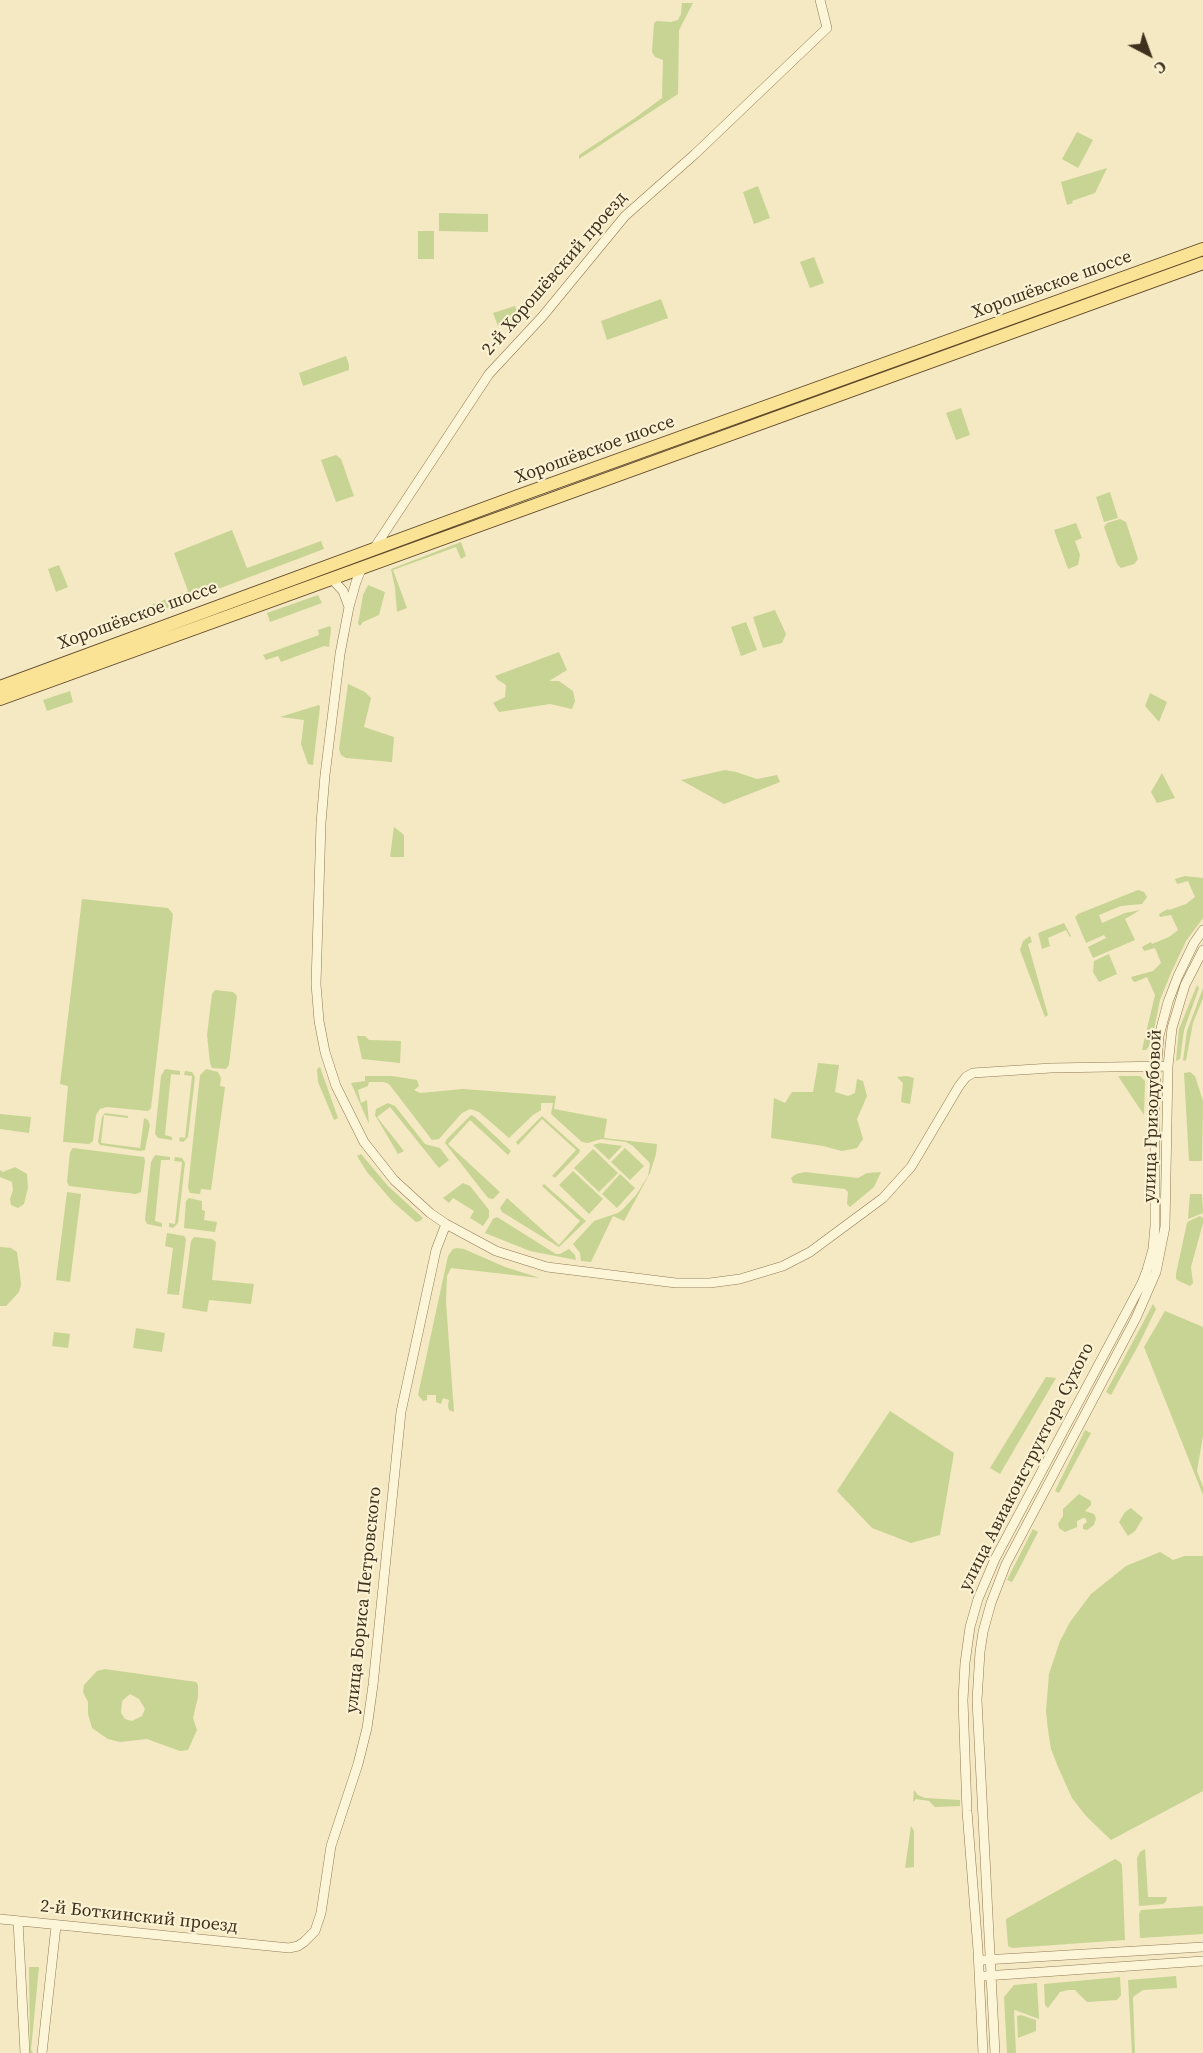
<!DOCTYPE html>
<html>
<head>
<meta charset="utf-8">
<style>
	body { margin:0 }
	#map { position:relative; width:1203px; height:2053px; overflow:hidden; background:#f4e9c2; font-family:"Source Serif 4",serif }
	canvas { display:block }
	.north { position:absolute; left:1119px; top:24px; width:60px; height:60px; -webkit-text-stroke:4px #faf2d3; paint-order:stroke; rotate:139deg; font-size:16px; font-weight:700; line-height:24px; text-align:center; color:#3e301d }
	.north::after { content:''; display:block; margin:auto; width:21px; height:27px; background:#3e301d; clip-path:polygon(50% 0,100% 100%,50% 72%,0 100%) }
</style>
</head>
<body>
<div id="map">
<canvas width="1203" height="2053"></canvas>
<div class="north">С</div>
</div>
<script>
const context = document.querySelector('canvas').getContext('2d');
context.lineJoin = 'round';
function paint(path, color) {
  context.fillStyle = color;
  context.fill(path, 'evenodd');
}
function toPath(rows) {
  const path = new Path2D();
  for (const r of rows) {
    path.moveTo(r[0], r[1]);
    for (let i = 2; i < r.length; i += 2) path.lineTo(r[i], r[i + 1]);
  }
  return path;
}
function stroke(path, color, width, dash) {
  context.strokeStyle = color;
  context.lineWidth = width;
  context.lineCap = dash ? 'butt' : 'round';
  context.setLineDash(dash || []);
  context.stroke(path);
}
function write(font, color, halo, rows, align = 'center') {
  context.font = font + ' "Source Serif 4",serif';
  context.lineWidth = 4.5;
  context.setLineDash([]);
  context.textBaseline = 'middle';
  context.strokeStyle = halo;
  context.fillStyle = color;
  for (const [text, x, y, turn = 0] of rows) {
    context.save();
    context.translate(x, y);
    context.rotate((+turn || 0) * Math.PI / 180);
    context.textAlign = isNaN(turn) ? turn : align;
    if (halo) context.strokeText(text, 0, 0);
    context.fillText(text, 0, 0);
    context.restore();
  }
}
const green = toPath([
	[682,3,693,3,679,30,678,94,579,159,579,155,635,118,662,98,663,60,655,57,652,52,654,23,657,21,671,22,678,20,681,14],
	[1077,132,1093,140,1078,168,1062,159],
	[1107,168,1095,193,1072,201,1073,203,1067,205,1061,182],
	[758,186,770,218,754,224,743,192],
	[439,213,488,214,488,232,439,231],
	[418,231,434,231,434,259,418,259],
	[814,257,824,283,810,288,800,262],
	[661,299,668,318,607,340,601,321],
	[515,306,520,319,498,326,493,313],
	[346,356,349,365,349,370,303,386,299,373],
	[961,408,970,435,956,440,946,413],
	[336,455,341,459,354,496,336,502,321,460],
	[1110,492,1118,518,1104,522,1096,497],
	[1120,519,1126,522,1138,559,1134,564,1121,568,1117,564,1104,527,1107,523],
	[1076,523,1082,538,1075,541,1080,555,1078,565,1068,569,1054,530],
	[232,530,247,568,321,541,324,549,109,630,106,622,188,591,174,553],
	[461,542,466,556,461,559,456,547,393,570,407,608,397,612,395,588,391,569],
	[59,565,68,587,56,592,48,569],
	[368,585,385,592,379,615,363,622,360,626,358,624,363,595],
	[318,595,322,603,270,622,267,613],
	[775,610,786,634,782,643,763,648,753,617],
	[746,622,757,650,741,656,731,627],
	[330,626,331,629,329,647,324,646,281,662,278,656,266,660,263,655,319,635,318,630],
	[559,652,567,670,549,681,559,681,573,691,575,701,572,709,550,704,499,712,493,703,505,697,506,685,498,680,495,676],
	[348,684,365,692,371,698,364,727,394,737,392,762,346,758,341,755,339,749],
	[70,691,73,702,47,711,43,700],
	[1150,693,1167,702,1159,722,1145,706],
	[319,705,320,707,313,765,308,764,301,744,304,720,280,717],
	[725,770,736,772,757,779,777,775,780,782,724,804,681,780],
	[1162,773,1175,798,1157,803,1151,792],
	[394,827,404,835,404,857,390,857],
	[1185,876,1203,878,1203,918,1186,941,1171,973,1160,1000,1151,1044,1146,1050,1142,1050,1155,995,1147,977,1135,982,1133,981,1131,977,1153,971,1161,963,1155,948,1144,951,1142,947,1151,942,1152,944,1169,937,1178,930,1171,915,1160,917,1159,914,1168,909,1169,910,1186,904,1195,897,1188,881,1177,884,1175,879],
	[1138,890,1144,892,1147,897,1142,904,1121,906,1099,915,1102,923,1125,913,1140,910,1125,919,1135,940,1093,958,1088,947,1106,938,1104,935,1086,943,1075,917,1078,914],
	[82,899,168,908,173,914,151,1108,148,1111,107,1107,100,1109,96,1115,93,1141,89,1144,63,1142,68,1086,60,1084],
	[1064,923,1071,936,1070,937,1066,930,1048,938,1050,946,1042,949,1038,933],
	[1030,936,1032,942,1028,944,1048,1015,1045,1017,1020,950,1023,941],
	[1109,954,1117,974,1099,982,1093,972,1094,961],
	[1197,985,1199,988,1184,1030,1180,1059,1176,1061,1179,1029],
	[1203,988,1203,998,1193,1023,1186,1060,1183,1061,1187,1031],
	[215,990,233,992,237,996,229,1065,226,1069,212,1068,210,1063,207,1035,212,994],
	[357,1036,365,1036,369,1040,401,1041,400,1063,362,1059],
	[818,1063,839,1065,835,1092,848,1096,855,1093,857,1079,863,1081,867,1096,857,1119,863,1139,857,1148,842,1151,823,1146,771,1138,774,1098,785,1103,792,1092,813,1092],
	[320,1067,338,1118,334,1120,318,1082,317,1069],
	[165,1069,180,1071,180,1075,171,1074,165,1135,172,1137,172,1140,158,1138,155,1134,161,1076],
	[206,1069,218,1072,221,1078,220,1086,225,1087,211,1190,201,1189,200,1194,190,1193,188,1188,200,1075],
	[185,1071,192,1072,195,1077,188,1137,183,1142,179,1141,180,1137,185,1138,192,1076,184,1075],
	[1190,1072,1195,1076,1203,1101,1202,1161,1189,1161,1184,1073],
	[365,1076,392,1076,417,1080,419,1086,414,1090,420,1093,463,1089,556,1096,554,1109,607,1119,604,1138,657,1144,656,1154,650,1173,624,1221,613,1216,591,1262,581,1261,580,1253,573,1244,594,1221,618,1213,623,1209,636,1195,648,1176,650,1165,649,1162,633,1146,626,1142,601,1139,588,1143,582,1142,551,1114,553,1103,541,1103,541,1110,533,1115,509,1138,479,1112,470,1109,462,1113,439,1139,432,1140,389,1084,384,1082,369,1082,368,1086,358,1090,361,1103,367,1100,369,1124,351,1083,365,1081],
	[907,1076,914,1078,910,1104,901,1102,903,1083,897,1077],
	[1118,1076,1140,1076,1145,1081,1144,1115],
	[388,1103,395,1106,425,1144,440,1148,449,1160,439,1168,390,1107,377,1117,404,1151,398,1154,375,1115,376,1109],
	[105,1113,128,1116,128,1118,104,1115,101,1143,140,1148,144,1118,148,1120,150,1125,145,1150,140,1151,100,1145,98,1142,102,1117],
	[0,1114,31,1117,29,1133,0,1129],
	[471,1115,475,1117,511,1151,508,1155,470,1120,448,1144,500,1192,493,1199,488,1198,445,1143,447,1139],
	[542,1116,580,1150,579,1153,555,1178,552,1176,576,1150,542,1119,518,1145,516,1142],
	[600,1143,622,1146,609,1160,593,1145],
	[73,1148,144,1157,145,1161,141,1192,136,1194,69,1186,67,1182,70,1152],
	[625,1148,644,1166,630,1180,611,1162],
	[593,1149,618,1173,599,1192,574,1168],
	[361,1154,388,1186,423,1218,420,1221,416,1222,393,1202,367,1172,357,1156],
	[155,1155,170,1157,170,1160,161,1160,155,1221,162,1223,162,1227,147,1224,145,1220,151,1162],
	[175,1157,182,1158,185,1163,178,1223,173,1228,169,1227,169,1223,175,1224,182,1162,174,1161],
	[15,1167,27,1174,28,1188,24,1204,18,1208,11,1205,10,1199,13,1190,12,1182,0,1177,0,1170,3,1172],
	[573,1171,603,1199,589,1214,559,1185],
	[805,1172,858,1178,867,1173,881,1172,874,1187,850,1207,847,1204,848,1192,845,1189,793,1183,791,1178,796,1174],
	[620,1174,635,1188,617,1208,602,1194],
	[463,1183,470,1186,489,1210,489,1217,483,1226,470,1218,474,1211,453,1198,449,1203,443,1198],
	[544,1184,586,1221,559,1247,502,1212,500,1208,507,1198,559,1245,580,1221,542,1186],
	[67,1192,81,1194,70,1282,56,1280],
	[1190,1194,1202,1194,1203,1213,1188,1219],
	[189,1198,202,1201,202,1210,205,1211,204,1220,217,1222,215,1232,184,1228,186,1201],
	[1200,1216,1203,1218,1203,1223,1191,1267,1193,1283,1190,1286,1179,1281,1176,1279,1176,1274,1187,1223,1189,1221],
	[497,1217,556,1254,560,1254,569,1249,575,1255,576,1260,530,1251,485,1233,493,1219],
	[167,1233,184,1236,186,1239,179,1295,167,1294,173,1248,165,1246],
	[194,1237,212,1239,216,1242,212,1280,254,1284,251,1304,209,1300,207,1312,182,1308,191,1241],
	[0,1247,11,1248,17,1252,20,1274,21,1285,19,1292,6,1306,0,1306],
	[457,1248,464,1249,505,1267,540,1278,451,1268,447,1276,446,1302,454,1412,449,1410,448,1406,449,1400,443,1398,441,1404,436,1402,436,1395,427,1395,427,1400,423,1401,418,1395,448,1256,453,1249],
	[1153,1304,1156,1309,1139,1344,1111,1395,1106,1392],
	[1165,1311,1203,1327,1203,1436,1197,1471,1203,1487,1203,1495,1144,1347],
	[136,1328,165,1333,162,1352,133,1348],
	[54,1332,70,1334,68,1348,52,1346],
	[1046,1377,1056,1378,1000,1474,990,1468],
	[890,1411,954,1453,940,1535,911,1543,872,1528,837,1491],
	[1085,1430,1091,1433,1059,1493,1055,1491],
	[1079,1494,1091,1501,1091,1505,1085,1511,1094,1514,1096,1518,1094,1525,1087,1530,1083,1529,1083,1525,1087,1522,1085,1518,1083,1518,1077,1521,1077,1527,1065,1532,1059,1528,1058,1524,1063,1516,1063,1509],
	[1131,1508,1143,1518,1135,1531,1128,1536,1119,1522,1125,1512],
	[1033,1529,1038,1532,1016,1575,1012,1582,1007,1580],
	[1160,1552,1173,1560,1185,1556,1203,1556,1203,1791,1111,1840,1086,1816,1072,1798,1058,1767,1051,1749,1048,1730,1046,1711,1049,1674,1060,1641,1070,1622,1091,1594,1126,1566],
	[105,1669,196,1682,198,1685,198,1697,193,1718,197,1730,188,1750,180,1751,147,1739,120,1742,108,1739,92,1728,88,1714,88,1702,83,1692,84,1685,97,1671],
	[130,1694,139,1699,145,1709,142,1716,132,1721,125,1719,121,1713,122,1701],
	[914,1790,918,1795,925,1798,960,1800,960,1806,935,1807,929,1801,916,1799,913,1802],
	[911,1826,914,1831,914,1867,905,1868],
	[1145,1849,1148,1897,1167,1897,1166,1902,1163,1904,1139,1906,1137,1858,1140,1852],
	[1115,1859,1120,1862,1122,1865,1125,1940,1012,1948,1008,1946,1006,1919],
	[1203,1906,1203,1934,1140,1938,1139,1914,1141,1910],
	[29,1967,39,1967,31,2050,33,2053,30,2053],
	[1176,1976,1177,1988,1143,1990,1133,1997,1135,2053,1132,2053,1128,1980],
	[1120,1977,1121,1995,1117,2000,1087,2002,1075,1990,1068,1990,1060,1992,1048,2008,1045,2005,1044,1984],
	[1037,1983,1039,2019,1015,2010,1014,2011,1016,2053,1007,2053,1004,1997,1014,1985],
	[1021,2015,1036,2020,1036,2031,1018,2038,1017,2016]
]);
const minor = toPath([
	[373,550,489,374,542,317,625,216,695,154,827,28,820,0],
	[362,567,356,582,349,607,340,654,325,775,321,823,316,984,319,1021,325,1052,336,1086,364,1142,394,1180,430,1213,446,1224,496,1251,547,1267,676,1283,710,1283,740,1279,783,1266,810,1252,883,1198,911,1167,959,1086,966,1077,973,1073,1051,1068,1168,1066],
	[332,579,343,591,349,607],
	[0,1919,289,1948,298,1946,304,1942,315,1931,321,1913,331,1846,358,1764,367,1728,373,1685,401,1412,436,1250,446,1224],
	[18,1921,25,2053],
	[984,1960,1203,1947],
	[985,1976,1203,1961],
	[42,2053,56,1926],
	[983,2053,978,1950,967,1811,963,1700,965,1663,970,1627,978,1599,995,1559,1142,1283,1147,1270,1153,1249,1155,1226,1155,1087,1159,1036,1168,1002,1178,976,1194,943,1203,930],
	[995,2053,977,1700,980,1652,983,1632,991,1603,1006,1564,1136,1318,1156,1272,1165,1227,1168,1066,1172,1028,1185,985,1203,950]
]);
const major = toPath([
	[0,687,518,496,1203,249],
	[0,699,1203,263]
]);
const streetNames = [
	["2-й Хорошёвский проезд",555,274,-49],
	["Хорошёвское шоссе",1052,285,-20],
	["Хорошёвское шоссе",595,450,-20],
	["Хорошёвское шоссе",138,616,-20],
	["улица Гризодубовой",1153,1116,-88],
	["улица Авиаконструктора Сухого",1027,1467,-63],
	["улица Бориса Петровского",364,1600,-84],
	["2-й Боткинский проезд",139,1917,6]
];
paint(green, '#c7d494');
stroke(minor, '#917a56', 10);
stroke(major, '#5e472b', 14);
stroke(minor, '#fdf5d7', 9);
stroke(major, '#fbe396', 12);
write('18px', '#3e301d', '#faf2d3', streetNames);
</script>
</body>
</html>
